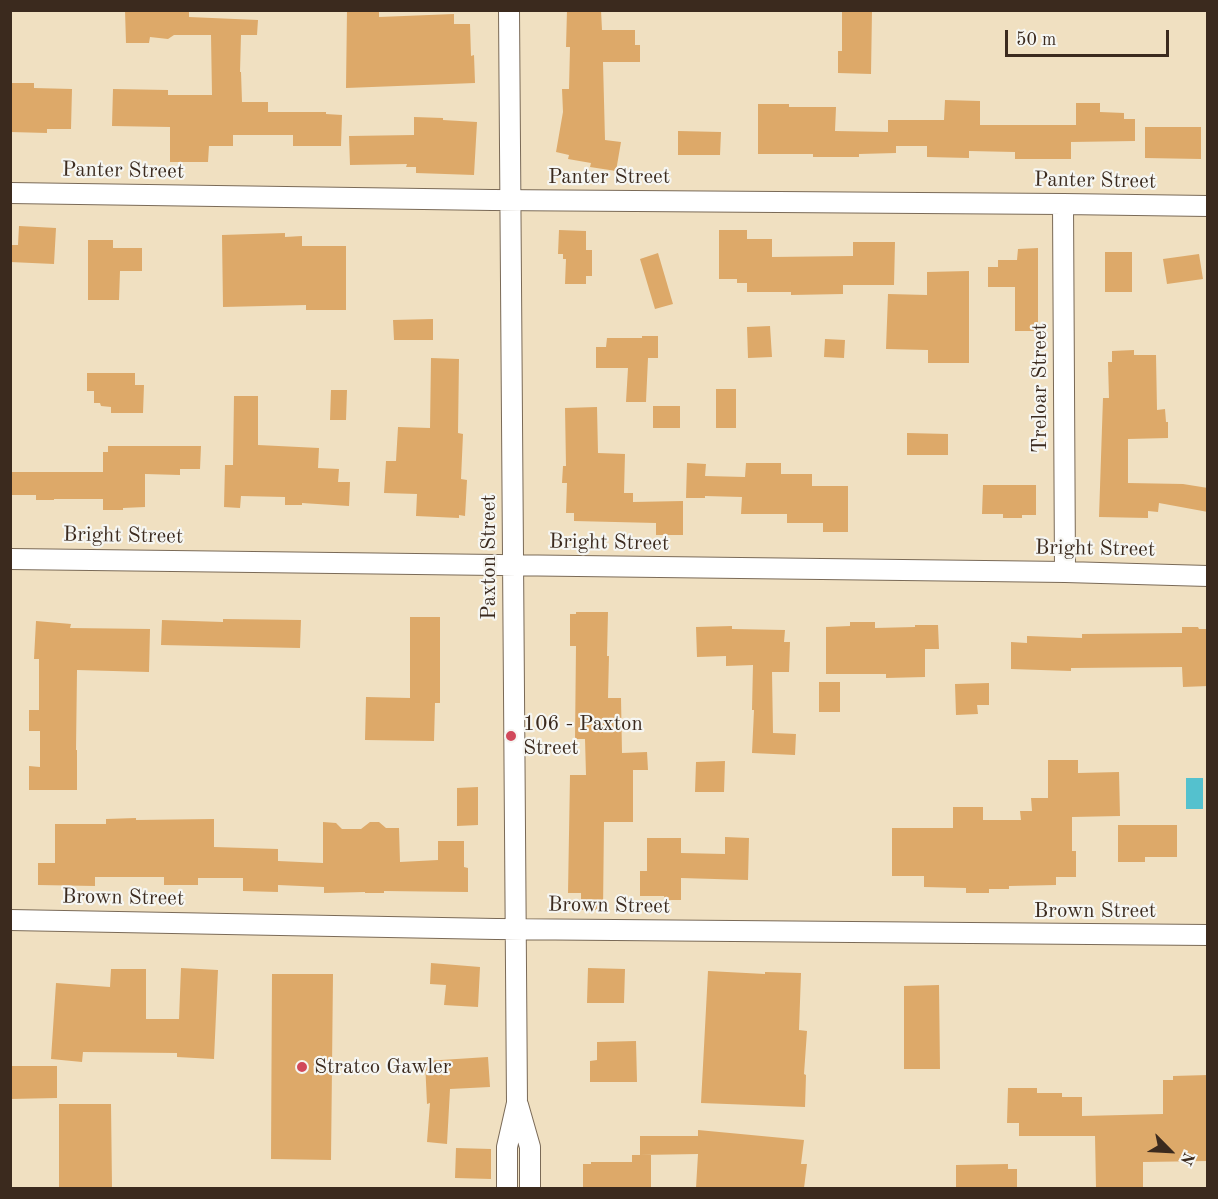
<!DOCTYPE html>
<html>
<head>
<meta charset="utf-8">
<style>
	body { margin:0 }
	#map { position:relative; width:1218px; height:1199px; overflow:hidden; background:#f0e0c1; font-family:"Old Standard TT",serif }
	canvas { display:block }
	.frame { position:absolute; inset:0; border:12px solid #3b2a1e; pointer-events:none }
	.north { position:absolute; left:1140px; top:1121px; width:60px; height:60px; -webkit-text-stroke:4px #f6f6f2; paint-order:stroke; rotate:114deg; font-size:16px; font-weight:700; line-height:24px; text-align:center; color:#3b2a1e }
	.north::after { content:''; display:block; margin:auto; width:21px; height:27px; background:#3b2a1e; clip-path:polygon(50% 0,100% 100%,50% 72%,0 100%) }
	.scale { position:absolute; left:1005px; top:30px; width:164px; height:27px; box-sizing:border-box; border:3px solid #3b2a1e; border-top:0; padding-left:8px; font-size:18px; line-height:21px; white-space:nowrap; color:#3b2a1e; -webkit-text-stroke:4px #f6f6f2; paint-order:stroke }
</style>
</head>
<body>
<div id="map">
<canvas width="1218" height="1199"></canvas>
<div class="frame"></div>
<div class="north">N</div>
<div class="scale">50 m</div>
</div>
<script>
const context = document.querySelector('canvas').getContext('2d');
context.lineJoin = 'round';
function paint(path, color) {
  context.fillStyle = color;
  context.fill(path, 'evenodd');
}
function toPath(rows) {
  const path = new Path2D();
  for (const r of rows) {
    path.moveTo(r[0], r[1]);
    for (let i = 2; i < r.length; i += 2) path.lineTo(r[i], r[i + 1]);
  }
  return path;
}
function stroke(path, color, width, dash) {
  context.strokeStyle = color;
  context.lineWidth = width;
  context.lineCap = dash ? 'butt' : 'round';
  context.setLineDash(dash || []);
  context.stroke(path);
}
function write(font, color, halo, rows, align = 'center') {
  context.font = font + ' "Old Standard TT",serif';
  context.lineWidth = 4.5;
  context.setLineDash([]);
  context.textBaseline = 'middle';
  context.strokeStyle = halo;
  context.fillStyle = color;
  for (const [text, x, y, turn = 0] of rows) {
    context.save();
    context.translate(x, y);
    context.rotate((+turn || 0) * Math.PI / 180);
    context.textAlign = isNaN(turn) ? turn : align;
    if (halo) context.strokeText(text, 0, 0);
    context.fillText(text, 0, 0);
    context.restore();
  }
}
const water = toPath([
	[1186,778,1203,778,1203,809,1186,809]
]);
const building = toPath([
	[125,10,189,10,189,17,258,20,257,35,241,35,240,72,241,72,242,102,268,102,268,112,326,112,326,114,342,115,341,146,293,146,293,135,233,135,233,146,209,146,208,162,170,162,170,127,112,126,113,89,168,90,168,95,212,95,211,35,174,35,168,39,150,37,149,43,126,43],
	[347,10,379,11,379,17,454,14,454,24,470,24,471,56,474,55,475,83,346,88],
	[567,10,601,10,602,30,635,30,635,45,640,45,640,62,603,62,605,140,621,142,616,171,590,167,591,163,568,159,569,155,556,152,563,112,562,89,569,89,570,47,566,47],
	[842,10,872,10,871,74,838,73,838,51,842,51],
	[10,83,34,83,34,88,72,89,71,129,47,129,47,133,10,132],
	[945,100,980,101,980,125,1076,125,1076,103,1100,103,1100,112,1124,113,1124,119,1135,119,1135,141,1071,142,1071,159,1015,159,1015,152,969,151,969,158,927,157,927,146,896,146,896,153,859,154,859,157,813,157,813,154,758,154,758,104,789,104,789,107,836,107,835,131,888,132,888,120,944,120],
	[414,117,443,118,443,120,477,122,474,175,416,173,416,167,406,167,407,164,350,165,349,136,414,135],
	[1145,127,1201,127,1201,159,1145,158],
	[678,131,721,132,720,155,678,155],
	[19,226,56,228,54,264,10,262,10,245,18,245],
	[559,230,586,231,586,250,592,250,592,276,586,276,586,284,565,284,566,259,563,259,563,254,558,254],
	[719,230,747,230,747,239,772,239,772,257,853,256,853,242,895,242,894,285,843,285,843,294,791,295,791,292,747,292,747,283,737,283,737,279,719,279],
	[285,233,285,237,302,236,302,246,346,246,346,310,306,310,306,305,223,307,222,235],
	[88,240,113,240,113,248,142,248,142,271,120,271,119,300,88,300],
	[1038,248,1038,331,1015,331,1015,287,988,287,988,267,998,267,998,260,1017,260,1018,249],
	[1105,252,1132,252,1132,292,1105,292],
	[658,253,673,304,655,309,640,259],
	[1199,254,1203,279,1167,284,1163,259],
	[969,271,969,363,928,363,928,350,886,349,888,294,927,295,927,272],
	[433,319,433,340,394,340,393,320],
	[770,326,772,357,748,358,747,327],
	[642,336,658,336,658,358,648,358,646,402,626,402,628,368,596,368,596,347,606,347,607,338,642,338],
	[825,339,845,340,844,358,824,357],
	[1134,350,1134,355,1156,355,1157,410,1165,409,1166,422,1168,422,1168,438,1128,439,1128,483,1183,484,1208,488,1208,512,1159,503,1158,512,1148,511,1148,518,1099,517,1103,398,1109,398,1108,362,1112,362,1112,351],
	[431,358,459,359,458,433,463,434,461,479,467,480,465,516,459,515,459,518,416,516,417,494,384,493,386,461,396,461,398,427,430,428],
	[87,373,135,373,135,385,144,385,143,413,111,413,111,407,101,406,100,403,94,403,94,391,87,391],
	[716,389,736,389,736,428,716,428],
	[331,390,347,390,346,420,330,420],
	[234,396,258,396,258,445,319,448,318,468,339,469,338,482,350,482,349,506,302,503,302,505,285,505,285,497,241,496,240,508,224,507,225,465,233,465],
	[653,406,680,406,680,428,653,428],
	[597,407,598,453,625,454,624,493,633,493,633,502,683,501,683,535,656,535,656,523,574,521,574,513,566,513,567,483,562,483,563,466,566,466,565,408],
	[907,433,948,434,948,455,907,455],
	[108,446,201,446,200,469,180,469,180,475,145,474,145,507,123,508,123,510,103,510,103,499,54,499,54,500,36,500,36,495,10,495,10,472,103,472,103,452,108,452],
	[687,463,706,464,705,476,745,477,746,463,781,463,781,474,812,474,812,486,848,486,848,532,823,532,823,523,787,523,787,514,741,514,742,497,705,496,705,498,686,498],
	[983,485,1036,485,1036,515,1022,515,1022,518,1003,518,1003,514,982,514],
	[576,612,608,612,607,656,609,656,608,698,621,698,622,753,647,752,648,770,633,770,633,822,604,822,603,910,581,910,581,893,568,893,570,775,586,775,585,739,575,739,576,646,570,646,570,614,576,614],
	[410,617,440,617,440,703,435,703,434,741,365,740,366,697,410,698],
	[223,619,301,620,300,648,161,645,162,620,223,622],
	[36,621,71,624,70,628,150,629,149,672,77,670,76,750,77,750,77,790,29,790,29,766,40,767,40,731,29,731,29,710,39,710,39,659,34,659],
	[850,622,875,622,875,628,915,627,915,625,938,625,939,649,925,649,925,677,886,678,886,674,826,674,826,627,850,626],
	[732,626,732,629,785,630,784,642,790,642,789,672,772,672,773,733,796,734,795,755,752,753,754,710,752,710,753,665,726,666,726,656,697,657,696,627],
	[1182,627,1198,627,1199,629,1208,629,1208,686,1183,687,1182,667,1071,668,1071,671,1011,669,1011,642,1027,643,1027,636,1082,638,1082,634,1182,633],
	[819,682,840,682,840,712,819,712],
	[989,683,989,705,977,705,978,714,956,715,955,684],
	[1048,760,1078,760,1078,773,1119,772,1120,816,1072,817,1072,851,1076,851,1076,877,1056,877,1056,885,1009,886,1009,889,989,889,989,893,966,893,966,888,924,887,924,876,892,876,892,828,953,828,953,807,983,807,983,820,1021,820,1020,811,1032,811,1031,798,1048,798],
	[725,761,724,792,695,792,696,762],
	[478,787,478,825,457,826,457,788],
	[136,818,136,820,214,819,214,847,278,849,278,861,323,863,323,822,336,823,342,829,361,829,370,822,379,822,386,828,399,828,400,862,438,860,438,841,464,841,464,867,468,868,468,892,384,891,384,893,365,893,365,892,324,893,324,887,278,885,278,892,243,891,243,878,198,878,198,885,164,885,164,877,95,877,95,886,38,885,38,863,55,863,55,824,106,824,106,819],
	[1118,825,1177,825,1177,857,1145,857,1145,862,1118,862],
	[725,837,749,838,748,880,681,878,681,900,665,900,664,896,640,896,640,871,647,871,647,838,681,838,681,853,725,854],
	[431,963,480,967,478,1007,444,1005,446,985,430,984],
	[181,968,218,970,214,1059,177,1057,177,1053,83,1052,82,1062,51,1059,56,983,110,987,111,969,146,969,146,1019,179,1019],
	[588,968,625,969,624,1003,587,1003],
	[708,971,765,974,765,972,801,973,799,1030,807,1031,804,1074,806,1075,805,1107,701,1103],
	[272,974,333,974,331,1160,271,1159],
	[939,985,940,1069,904,1069,904,986],
	[636,1041,637,1082,590,1082,590,1061,597,1060,597,1042],
	[488,1057,490,1087,450,1089,447,1144,427,1142,430,1103,427,1104,425,1061],
	[10,1066,57,1066,57,1098,10,1099],
	[1208,1075,1208,1161,1143,1162,1143,1188,1096,1188,1095,1136,1019,1136,1019,1123,1007,1123,1008,1088,1037,1088,1037,1093,1062,1093,1062,1097,1082,1097,1082,1116,1163,1114,1163,1080,1173,1080,1173,1076],
	[59,1104,111,1104,112,1188,59,1188],
	[698,1130,804,1140,801,1164,807,1164,804,1188,696,1188,698,1154,640,1155,651,1155,651,1188,583,1188,583,1164,591,1164,591,1162,632,1162,632,1155,640,1155,640,1136,698,1136],
	[456,1148,491,1149,491,1179,455,1178],
	[1008,1164,1008,1169,1017,1169,1017,1188,956,1188,956,1165]
]);
const street = toPath([
	[10,193,492,200,1063,204,1208,206],
	[1063,204,1065,572],
	[10,559,1065,572,1208,576],
	[10,920,496,929,1208,935],
	[518,1105,530,1147,530,1188],
	[507,1188,507,1147,517,1103,509,10]
]);
const markers = [
	[511,736,6,"#d1495b"],
	[302,1067,6,"#d1495b"]
];
const streetNames = [
	["Panter Street",123,171,1],
	["Panter Street",609,177],
	["Panter Street",1095,181,1],
	["Treloar Street",1040,388,-90],
	["Bright Street",123,536,1],
	["Bright Street",609,543,1],
	["Bright Street",1095,549,1],
	["Paxton Street",489,557,-90],
	["Brown Street",123,898,1],
	["Brown Street",609,906,1],
	["Brown Street",1095,911]
];
const poiNames = [
	["106 - Paxton",523,724],
	["Street",523,748],
	["Stratco Gawler",314,1067]
];
paint(water, '#54c1ce');
paint(building, '#dda969');
stroke(street, '#7a6a57', 22);
stroke(street, '#fff', 20);
for (const [x, y, r, color] of markers) {
  const dot = new Path2D();
  dot.arc(x, y, r, 0, 2 * Math.PI);
  context.fillStyle = color;
  context.fill(dot);
  stroke(dot, '#f6f6f2', 2);
}
write('21px', '#3b2a1e', '#f6f6f2', streetNames);
write('21px', '#3b2a1e', '#f6f6f2', poiNames, 'left');
</script>
</body>
</html>
